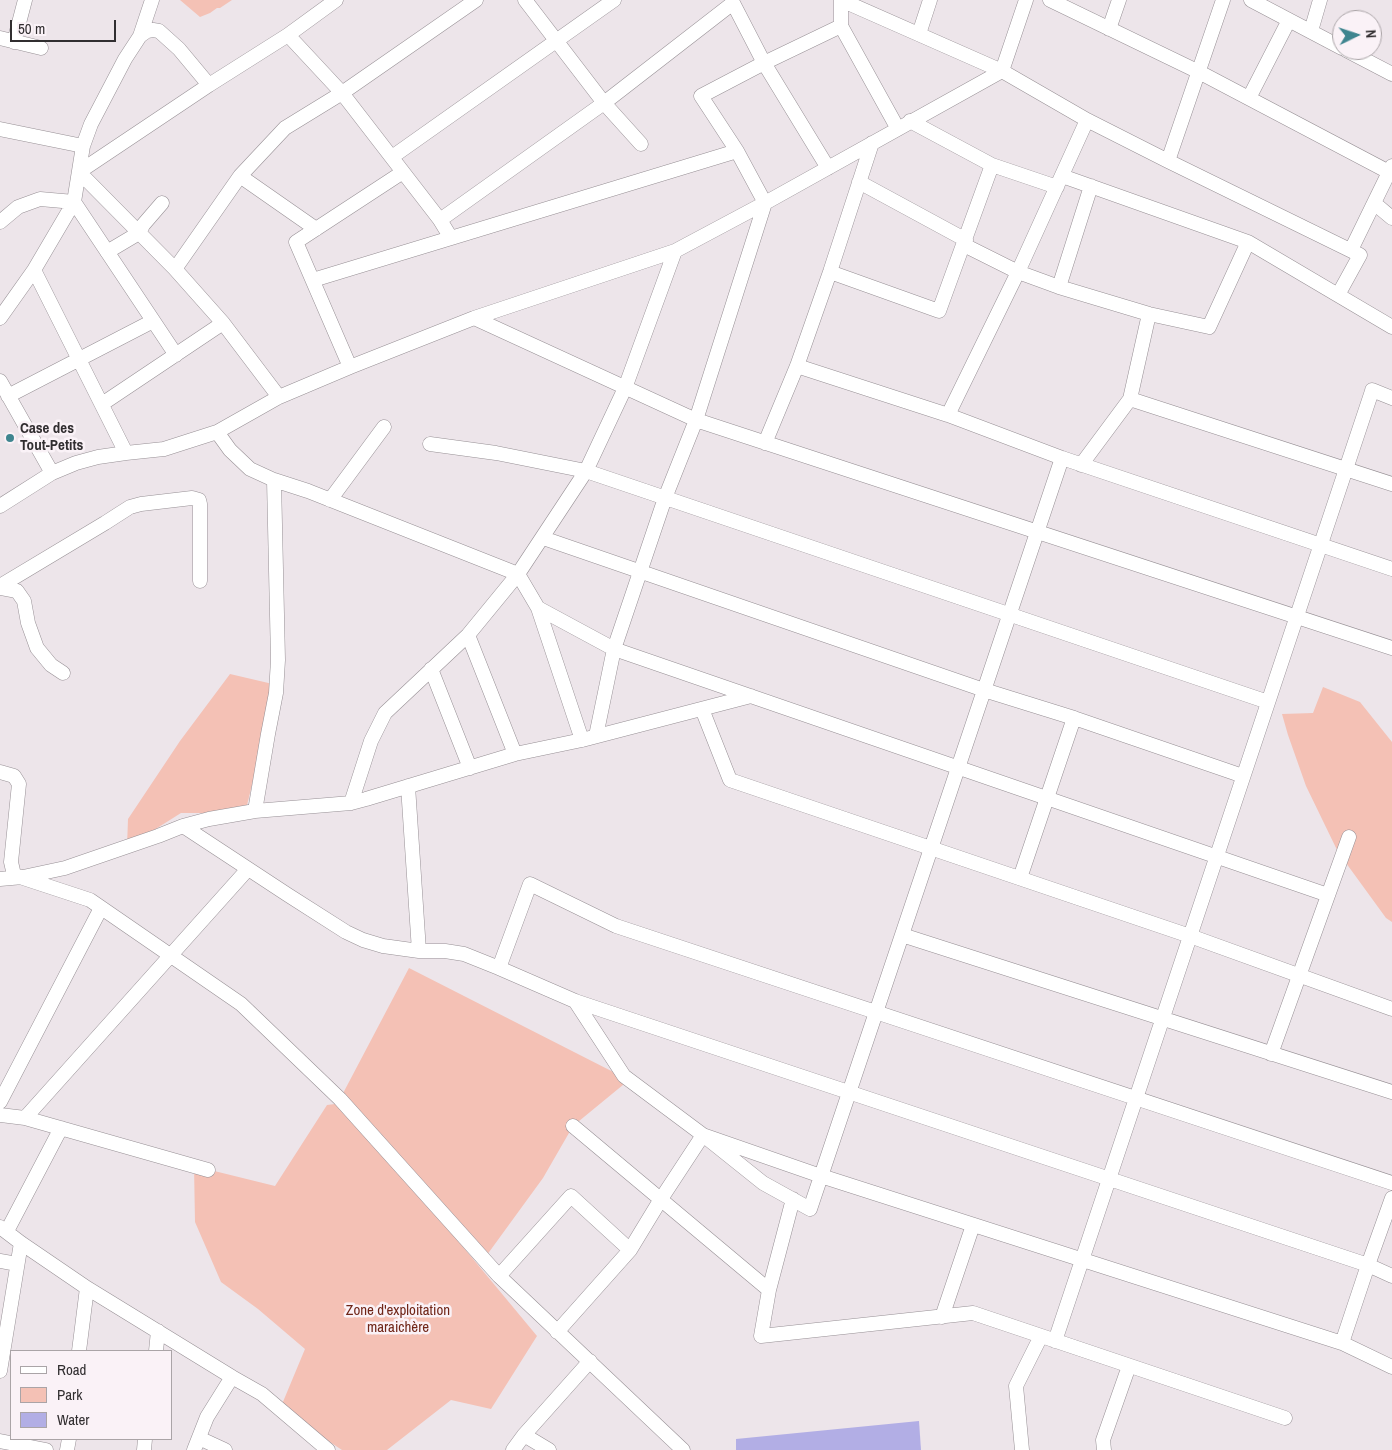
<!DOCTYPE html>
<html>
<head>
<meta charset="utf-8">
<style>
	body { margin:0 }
	#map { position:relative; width:1392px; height:1450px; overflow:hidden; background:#ede5ea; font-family:"Archivo Narrow",sans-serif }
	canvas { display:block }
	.legend { position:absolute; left:10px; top:1350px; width:162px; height:90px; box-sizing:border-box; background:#faf2f7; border:1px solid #aaa4a7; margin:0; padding:6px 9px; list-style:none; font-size:15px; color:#312e30 }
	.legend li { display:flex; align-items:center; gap:10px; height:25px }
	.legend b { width:25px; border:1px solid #aaa4a7 }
	.north { position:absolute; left:1332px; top:10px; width:50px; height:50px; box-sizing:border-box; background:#faf2f7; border:1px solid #aaa4a7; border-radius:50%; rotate:86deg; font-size:14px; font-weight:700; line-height:20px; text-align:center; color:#312e30 }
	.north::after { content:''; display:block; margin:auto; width:18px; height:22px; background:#3e858f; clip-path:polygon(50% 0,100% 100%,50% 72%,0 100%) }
	.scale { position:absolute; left:10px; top:20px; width:106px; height:22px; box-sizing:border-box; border:2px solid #312e30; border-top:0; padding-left:6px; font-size:15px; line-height:18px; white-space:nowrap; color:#312e30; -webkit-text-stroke:4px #faf2f7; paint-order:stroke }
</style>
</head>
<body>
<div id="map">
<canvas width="1392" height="1450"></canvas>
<ul class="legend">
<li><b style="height:6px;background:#fff"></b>Road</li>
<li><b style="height:14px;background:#f4c1b5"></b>Park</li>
<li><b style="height:14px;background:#b2aee5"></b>Water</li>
</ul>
<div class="north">N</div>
<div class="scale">50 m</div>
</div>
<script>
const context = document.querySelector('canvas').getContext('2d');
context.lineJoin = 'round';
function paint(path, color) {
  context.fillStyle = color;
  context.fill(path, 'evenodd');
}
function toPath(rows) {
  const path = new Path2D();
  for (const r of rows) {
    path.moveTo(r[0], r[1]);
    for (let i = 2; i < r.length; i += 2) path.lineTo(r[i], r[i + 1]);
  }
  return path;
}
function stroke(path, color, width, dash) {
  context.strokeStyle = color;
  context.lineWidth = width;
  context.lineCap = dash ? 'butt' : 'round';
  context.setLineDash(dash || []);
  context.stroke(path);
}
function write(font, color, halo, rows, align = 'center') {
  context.font = font + ' "Archivo Narrow",sans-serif';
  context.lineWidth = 5;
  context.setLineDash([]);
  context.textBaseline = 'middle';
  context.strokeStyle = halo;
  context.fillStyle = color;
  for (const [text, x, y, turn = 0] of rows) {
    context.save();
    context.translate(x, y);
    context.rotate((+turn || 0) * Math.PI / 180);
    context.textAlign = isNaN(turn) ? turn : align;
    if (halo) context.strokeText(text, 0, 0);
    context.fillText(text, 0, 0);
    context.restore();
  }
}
const green = toPath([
	[180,0,232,0,220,8,217,8,210,13,200,17],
	[230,674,277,685,245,813,181,813,127,847,128,819,180,741],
	[1323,687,1360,702,1392,742,1392,922,1386,918,1338,852,1306,786,1288,735,1282,714,1313,713],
	[409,968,629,1080,573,1126,543,1178,484,1259,356,1118,537,1336,491,1409,451,1400,387,1450,342,1450,280,1409,305,1349,258,1309,221,1282,195,1222,194,1166,275,1186,327,1105,343,1103,340,1099]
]);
const water = toPath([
	[919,1421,921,1450,736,1450,736,1439]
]);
const minor = toPath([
	[525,0,604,103,641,144],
	[841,0,1002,71,1087,120,1168,161,1360,255,1338,295],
	[841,0,841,26,898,129],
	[1050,0,1199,72,1389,172],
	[1251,0,1342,48],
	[1109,29,1119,0],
	[1311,31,1320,0],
	[919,34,930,0],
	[288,35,342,93,440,220,451,238],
	[140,36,152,0],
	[0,38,41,48],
	[14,42,25,0],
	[1346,50,1392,74],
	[1249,98,1289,20],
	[910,121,992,165,1057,187],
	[0,129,83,146],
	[392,157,614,0],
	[1168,161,1223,0],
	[79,172,209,85,288,35,336,0],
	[79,172,175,269,223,323,279,397],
	[240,176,316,229],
	[1062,176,1248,242,1392,327],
	[859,182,966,240],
	[1374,203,1392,218],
	[440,220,604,103,733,3,764,63,828,168],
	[0,222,18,207,40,199,74,202,176,355],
	[964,245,1018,272,1059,287,1149,314,1209,327,1248,242],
	[1351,250,1392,166],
	[107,252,139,233,143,225,162,203],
	[175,269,240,176,285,128,342,93,476,0],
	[34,270,126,453],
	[830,272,939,311,992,165],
	[313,280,737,151],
	[1059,287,1091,186],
	[0,318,34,270,74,202,83,146,91,124,125,59,140,36,147,31,153,30,159,31,179,49,209,85],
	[474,318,696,420,1392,648],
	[797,366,948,415,1062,458,1392,569],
	[350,367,296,242,403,172],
	[0,381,52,473],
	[8,396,153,321],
	[1130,399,1392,484],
	[102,404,223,323],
	[948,415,1018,272,1087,120],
	[217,432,230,450,250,469,274,480,308,491,518,574,538,608,614,649,1328,895],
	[765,443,797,366,830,272,872,143],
	[430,444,496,453,586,471,1268,702],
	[1081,465,1130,399,1149,314],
	[330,500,384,427],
	[0,506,52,473,76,463,98,457,126,453,164,449,217,432,279,397,350,367,474,318,675,251,765,203,1002,71,1026,0],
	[543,538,984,690,1074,718,1243,776],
	[0,586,105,523,119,514,130,507,141,504,192,498,199,500,200,504,200,581],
	[0,588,17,591,24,601,28,623,37,648,51,665,63,673],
	[538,608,582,740],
	[468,635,515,754],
	[431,669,470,768],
	[702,709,730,780,1190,936,1392,1009],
	[596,736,614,649,665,498,696,420,765,203,737,151,701,96,764,63,841,26],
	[0,772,14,776,19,784,11,862,14,875,90,900,241,1004,340,1099,499,1276,683,1450],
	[408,786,419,951],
	[351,803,371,741,385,713,468,635,518,574,586,471,625,388,675,251],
	[255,811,268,734,276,693,278,660,274,480],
	[183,826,288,895,346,932,363,940,383,946,419,951,445,951,464,954,499,968,575,1001,1368,1265,1392,1276],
	[1020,878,1074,718],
	[0,879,23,877,65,868,158,836,183,826,209,819,255,811,351,803,366,799,515,754,582,740,751,696],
	[902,935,1392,1092],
	[499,968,530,884,616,926,1392,1183],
	[575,1001,624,1076,703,1135,763,1183,810,1209,1062,458],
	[1271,1054,1349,837],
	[0,1102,101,908],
	[0,1115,25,1118,208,1170],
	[25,1118,248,869],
	[573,1126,769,1290],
	[793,1199,769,1290,761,1336,973,1313,1285,1418],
	[0,1227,21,1243,87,1288,232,1377,262,1394,328,1450],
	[7,1231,61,1128],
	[0,1261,17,1264],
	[499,1276,571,1196,630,1250],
	[942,1317,973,1225],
	[557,1332,630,1250,661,1199,703,1135,821,1176,1342,1343,1392,1367],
	[1055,1341,1372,391,1372,390,1392,398],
	[1342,1343,1368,1265,1392,1198],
	[79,1351,87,1288],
	[156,1351,158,1331],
	[0,1371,21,1243],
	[524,1435,549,1450],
	[199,1438,225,1450],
	[0,1441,46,1450],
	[67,1450,69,1439],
	[144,1450,145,1439],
	[194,1450,207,1417,232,1377],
	[513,1450,524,1435,590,1361],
	[1022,1450,1016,1386,1041,1336],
	[1104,1450,1103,1440,1129,1366]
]);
const markers = [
	[10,438,5,"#3e858f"]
];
const poiNames = [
	["Case des",20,429],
	["Tout-Petits",20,446]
];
const parkNames = [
	["Zone d'exploitation",398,1311],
	["maraichère",398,1328]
];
paint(green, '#f4c1b5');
paint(water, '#b2aee5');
stroke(minor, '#979095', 15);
stroke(minor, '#fff', 14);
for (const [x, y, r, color] of markers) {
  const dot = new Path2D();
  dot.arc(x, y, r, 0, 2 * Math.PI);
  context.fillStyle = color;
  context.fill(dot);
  stroke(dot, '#faf2f7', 2);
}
write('bold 15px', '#312e30', '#faf2f7', poiNames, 'left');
write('15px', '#702618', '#faf2f7', parkNames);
</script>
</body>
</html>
